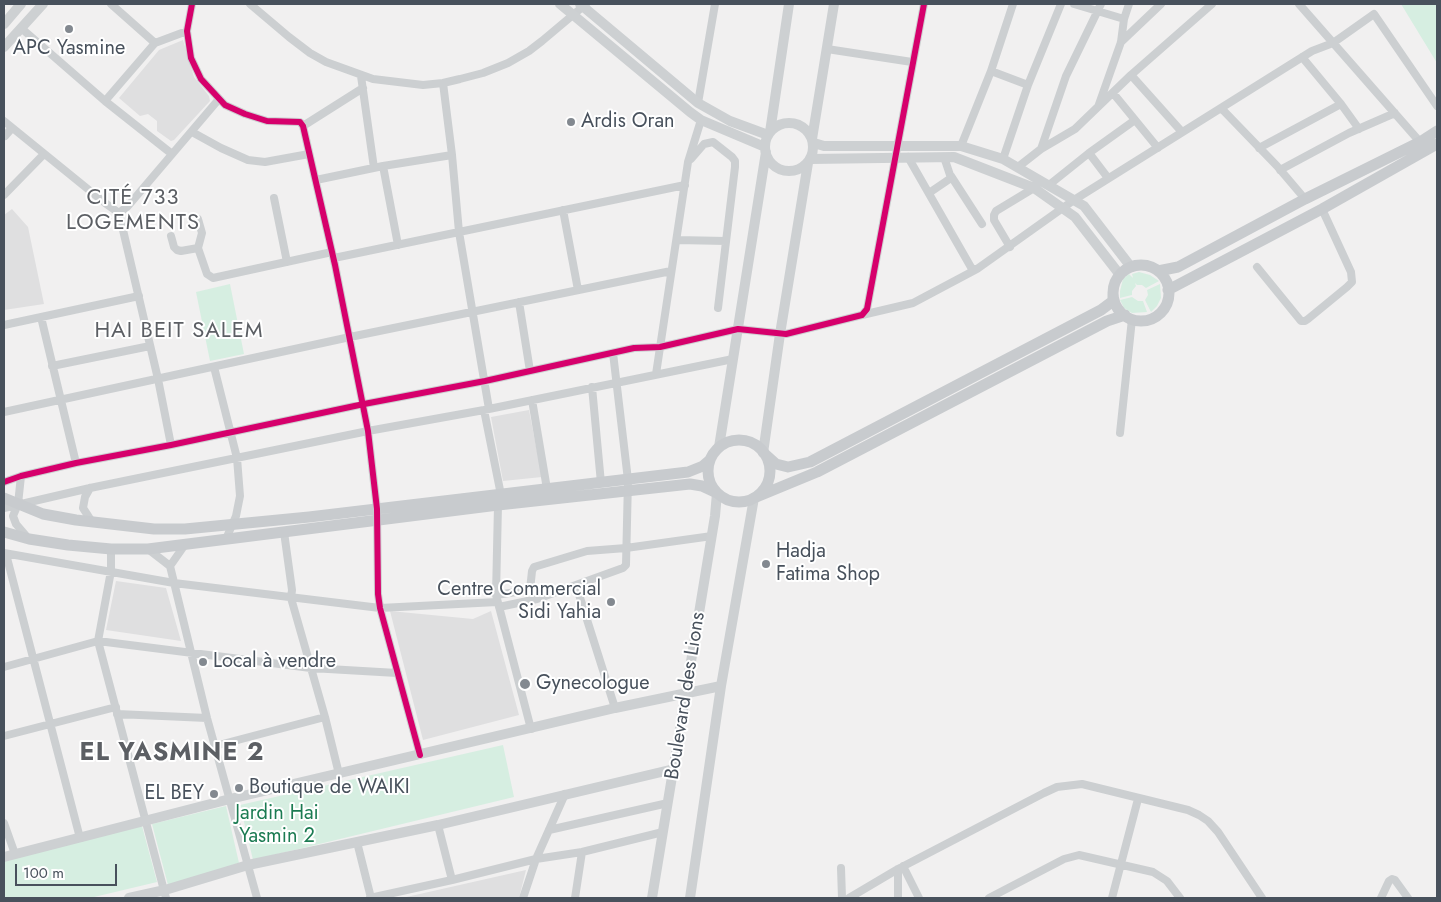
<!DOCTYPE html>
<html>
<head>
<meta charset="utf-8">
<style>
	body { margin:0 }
	#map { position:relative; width:1441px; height:902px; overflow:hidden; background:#f1f0f0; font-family:Jost,sans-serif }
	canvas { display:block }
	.frame { position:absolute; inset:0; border:5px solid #48515c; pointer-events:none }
	.scale { position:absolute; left:15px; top:864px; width:102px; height:22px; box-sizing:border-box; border:2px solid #48515c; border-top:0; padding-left:6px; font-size:15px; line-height:18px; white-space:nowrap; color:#48515c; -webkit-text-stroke:4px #fff; paint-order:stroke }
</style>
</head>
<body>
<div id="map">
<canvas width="1441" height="902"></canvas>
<div class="frame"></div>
<div class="scale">100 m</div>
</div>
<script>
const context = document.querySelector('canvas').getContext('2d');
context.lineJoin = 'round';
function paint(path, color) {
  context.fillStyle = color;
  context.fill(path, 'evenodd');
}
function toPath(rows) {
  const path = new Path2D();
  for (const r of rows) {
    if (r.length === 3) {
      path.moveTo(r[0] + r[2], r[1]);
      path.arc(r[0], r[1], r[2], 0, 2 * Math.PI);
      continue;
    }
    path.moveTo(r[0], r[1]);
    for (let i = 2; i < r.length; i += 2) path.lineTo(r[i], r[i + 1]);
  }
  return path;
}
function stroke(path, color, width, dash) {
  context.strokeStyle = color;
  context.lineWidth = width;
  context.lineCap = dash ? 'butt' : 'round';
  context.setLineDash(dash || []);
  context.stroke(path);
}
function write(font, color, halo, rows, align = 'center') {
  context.font = font + ' Jost,sans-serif';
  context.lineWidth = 4;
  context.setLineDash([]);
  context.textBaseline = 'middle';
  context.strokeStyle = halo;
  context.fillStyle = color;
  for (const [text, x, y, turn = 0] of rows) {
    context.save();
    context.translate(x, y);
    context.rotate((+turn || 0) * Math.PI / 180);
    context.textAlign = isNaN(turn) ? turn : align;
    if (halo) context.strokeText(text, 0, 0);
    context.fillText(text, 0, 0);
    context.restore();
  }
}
const education = toPath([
	[183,40,194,77,209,96,210,101,174,140,171,141,157,131,157,121,148,114,140,116,119,98,159,50],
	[12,209,28,227,44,304,4,310,4,215],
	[529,410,542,477,503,481,491,417],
	[116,581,166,588,181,641,106,630],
	[390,611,473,619,491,611,519,715,423,740],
	[526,870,519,898,402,898]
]);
const green = toPath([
	[1401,4,1437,4,1437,63],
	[1139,272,1150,275,1159,281,1146,288,1142,285,1137,285,1135,283,1136,286,1132,291,1132,295,1120,298,1120,291,1123,279,1129,274,1133,278,1132,274],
	[230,284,244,354,210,361,196,292],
	[1160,284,1161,298,1157,306,1151,312,1145,300,1148,295,1147,290],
	[1132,297,1138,301,1143,301,1147,312,1132,313,1124,308,1120,300],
	[503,745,514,797,253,860,240,805],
	[226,806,239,863,168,885,152,824],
	[142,826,157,882,90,898,4,898,4,861]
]);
const street = toPath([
	[111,4,155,43],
	[192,4,187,31,191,58,201,79,225,105,245,114,267,121,300,122,303,126,335,265,368,431,377,509,378,594,380,608,420,755],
	[250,4,289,37,310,53,326,62,373,79,423,85,443,83,460,79,483,73,508,63,529,51,542,41,586,4],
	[1074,4,1124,19],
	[1299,4,1420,142],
	[21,28,105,101,172,154],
	[1121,42,1161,4],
	[827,49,912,62],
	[1302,57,1341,104,1359,129],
	[991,71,1028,85],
	[1131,75,1182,132],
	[361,76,374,168],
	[443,83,452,155,459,232,489,409],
	[1113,93,1158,148],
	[105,101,155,43,187,31],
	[698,103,715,4],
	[1098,107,1121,42,1124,19,1129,4],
	[1221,108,1277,166,1305,199],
	[4,121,105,203,119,213,158,379,171,445],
	[303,126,363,88],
	[192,132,221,148,248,160,265,162,309,154],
	[5,136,12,128],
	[961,146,991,71,1013,4],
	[1259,148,1341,104],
	[1041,149,1066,76,1101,4],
	[1089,153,1108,178],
	[908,157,972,269,977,269,1074,200,1312,51,1333,43,1374,14,1437,106],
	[691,159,704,144,713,142,732,157,735,161,735,167,718,308],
	[1003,159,1028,85,1061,4],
	[383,166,398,245],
	[1018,167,1041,149,1075,129,1131,75,1212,4],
	[1280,170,1349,133,1395,113],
	[951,176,982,224],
	[316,180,383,166,452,155],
	[1049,185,1089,153,1135,120],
	[929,193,951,178,944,157],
	[4,195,44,154],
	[274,198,287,262],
	[563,210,578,290],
	[119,213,128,206,219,99],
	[171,236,174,247,177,250,181,251,198,248,207,274,213,278,332,252],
	[677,240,726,241],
	[1010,247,994,220,994,215,996,211,1034,188],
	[198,248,202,233,198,219],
	[334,258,685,185],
	[1257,267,1301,321,1305,321,1308,319,1347,287,1352,282,1351,272,1322,209],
	[519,302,530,371],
	[862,315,913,303,977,269],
	[41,317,76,463],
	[4,325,139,296],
	[52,366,150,346],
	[214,367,237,458,240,496,236,516,226,539],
	[656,374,688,162,701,120],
	[592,387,601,483],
	[532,400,547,489],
	[484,410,501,495],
	[4,412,350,337,671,271],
	[1120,433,1132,319],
	[21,476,18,504,13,516,16,524,28,538],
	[4,482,21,476,76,463,171,445,364,404,485,381,634,348,660,347,738,329,786,334,862,315,867,309,924,4],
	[90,488,85,497,83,508,92,522],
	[4,508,90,488,368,431,484,410,733,359],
	[284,532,292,590,291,598,325,717,339,774],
	[111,549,111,571,98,641,166,898],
	[148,549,170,566,184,546],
	[4,553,174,583,380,608,497,602],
	[6,554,80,838],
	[170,566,207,718,257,898],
	[576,585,615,708],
	[530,590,537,599,623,568,626,565,628,480,613,353],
	[496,595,498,505],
	[499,607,537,599],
	[4,667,98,641,311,668,397,673],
	[117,714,207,718],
	[531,729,496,595,530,590,532,571,534,567,587,551,626,548,712,536],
	[4,736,116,707],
	[215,746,325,717],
	[4,823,15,854],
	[438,825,452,880],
	[549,830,668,803],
	[357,842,371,898],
	[903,866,919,898],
	[841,868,842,898],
	[898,869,898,898],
	[370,898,452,880,536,859,582,852,663,832],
	[523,898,536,859,565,794],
	[575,898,582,852],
	[849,898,898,869,1044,793,1057,787,1082,784,1188,810,1199,815,1208,821,1218,832,1262,898],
	[989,898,1064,859,1079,855,1153,872,1167,881,1180,898],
	[1112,898,1138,799],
	[1381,898,1389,881,1392,879,1395,880,1408,898]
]);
const secondary = toPath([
	[560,4,690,112,701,120,765,147],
	[580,4,698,103,730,121,768,135],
	[4,24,21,4],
	[4,47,43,4],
	[789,147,24],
	[770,132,789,4],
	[812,139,834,4],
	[814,143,824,146,961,146,1003,159,1084,206,1131,267],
	[811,159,954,157,1034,188,1075,217,1120,275],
	[719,447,766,152],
	[763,453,780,334,808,163],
	[4,857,230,799,615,708,721,686],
	[129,898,165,890,248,865,438,825,674,769],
	[652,898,715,516,717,493],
	[690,898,721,686,754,498]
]);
const primary = toPath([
	[1141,293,28],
	[1158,271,1178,267,1305,199,1420,142,1437,131],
	[1168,290,1322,209,1437,144],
	[739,471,31],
	[766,455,776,464,788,467,810,462,1101,310,1113,301,1113,294],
	[4,498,43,514,76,520,154,529,185,529,309,517,688,472,703,466,710,460],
	[754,498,817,472,1107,321,1125,315],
	[4,532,29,539,68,545,111,549,148,549,498,505,690,484,702,486,717,493]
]);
const tram = toPath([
	[4,5,4,4]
]);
const cycleway = toPath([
	[192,4,187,31,191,58,201,79,225,105,245,114,267,121,300,122,303,126,335,265,368,431,377,509,378,594,380,608,420,755],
	[4,482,21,476,76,463,171,445,364,404,485,381,634,348,660,347,738,329,786,334,862,315,867,309,924,4]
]);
const markers = [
	[69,29,5,"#838990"],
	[571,122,5,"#838990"],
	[766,564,5,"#838990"],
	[611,602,5,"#838990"],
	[203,662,5,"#838990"],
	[525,684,6,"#838990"],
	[239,788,5,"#838990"],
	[214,794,5,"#838990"]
];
const poiNames = [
	["APC Yasmine",69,49,"center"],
	["Ardis Oran",581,122],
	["Hadja",776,552],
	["Fatima Shop",776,575],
	["Centre Commercial",601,590,"right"],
	["Sidi Yahia",601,613,"right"],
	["Local à vendre",213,662],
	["Gynecologue",536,684],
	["Boutique de WAIKI",249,788],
	["EL BEY",204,794,"right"]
];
const streetNames = [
	["Boulevard des Lions",686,696,-81]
];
const parkNames = [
	["Jardin Hai",277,814],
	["Yasmin 2",277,837]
];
const quarterNames = [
	["CITÉ 733",133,199],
	["LOGEMENTS",133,224],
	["HAI BEIT SALEM",179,332]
];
const districtNames = [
	["EL YASMINE 2",172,754]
];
paint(education, '#dfdfe0');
paint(green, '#d6eee1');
stroke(street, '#cccfd1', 8);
stroke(secondary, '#cdd0d2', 10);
stroke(primary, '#c8cbce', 11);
stroke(tram, '#c6c8ca', 1);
stroke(cycleway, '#d6006c', 6);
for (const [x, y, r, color] of markers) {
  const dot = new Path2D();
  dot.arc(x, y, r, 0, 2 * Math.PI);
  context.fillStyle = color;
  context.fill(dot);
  stroke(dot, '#fff', 2);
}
write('20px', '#48515c', '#fff', poiNames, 'left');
write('20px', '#48515c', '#fff', streetNames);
write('20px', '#1b7b52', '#fff', parkNames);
context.letterSpacing = '1px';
write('22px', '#5c5f64', '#fff', quarterNames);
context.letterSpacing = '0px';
context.letterSpacing = '1px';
write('bold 25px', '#5c5f64', '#fff', districtNames);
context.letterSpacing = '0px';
</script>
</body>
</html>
